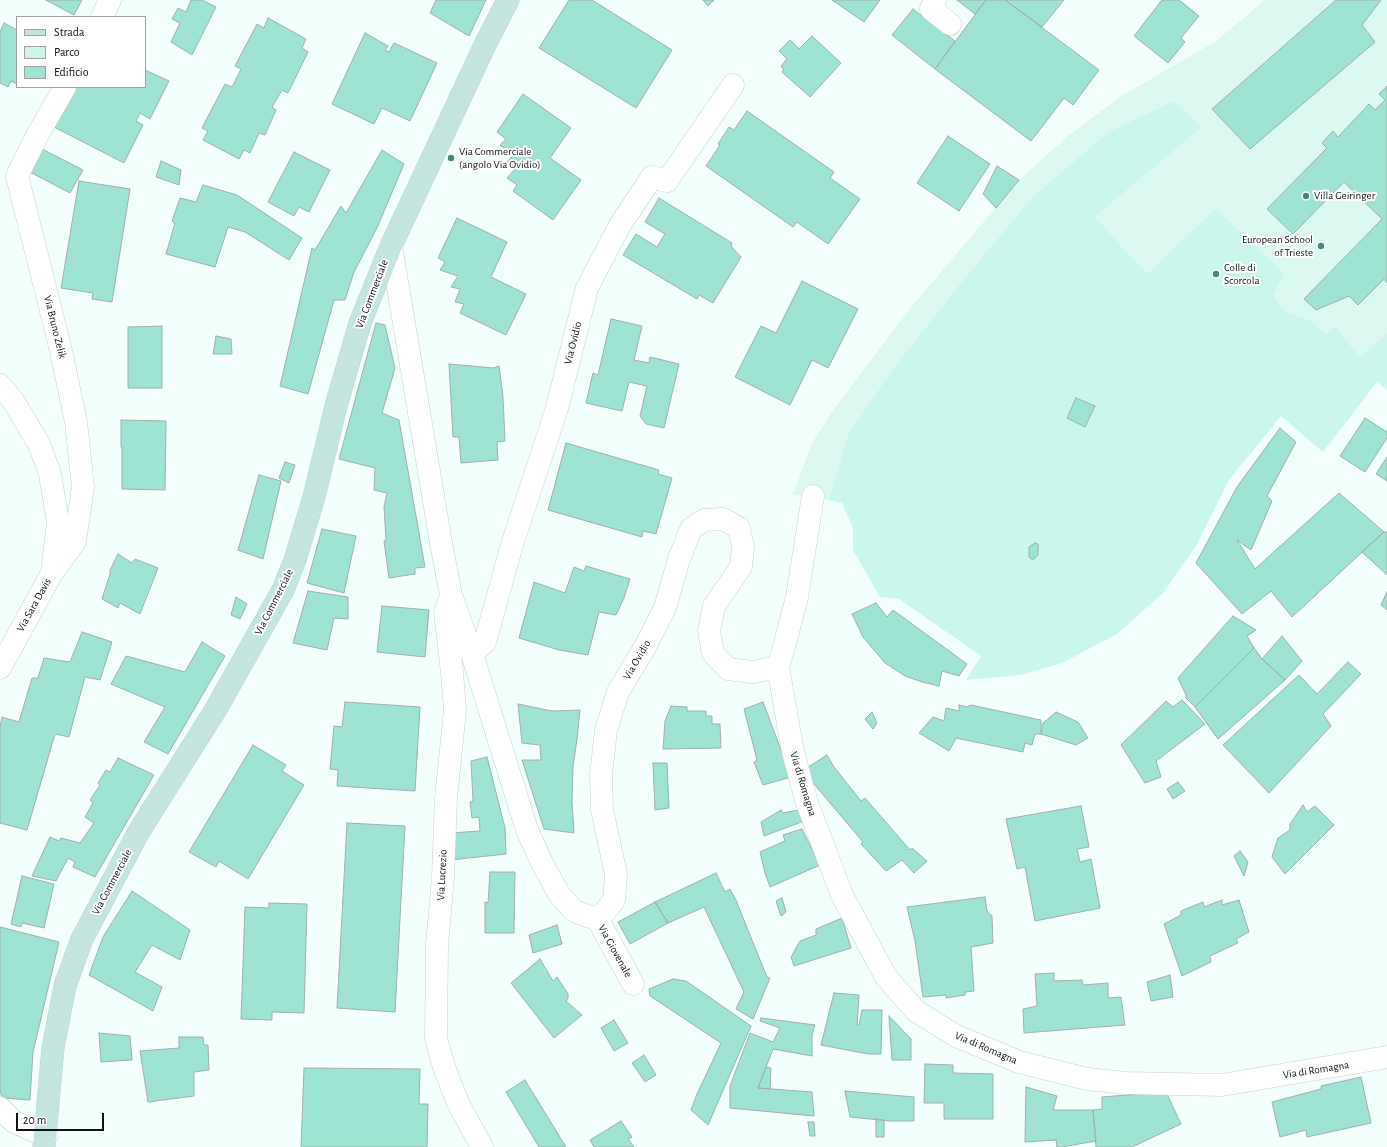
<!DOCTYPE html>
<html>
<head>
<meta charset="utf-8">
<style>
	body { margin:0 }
	#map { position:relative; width:1387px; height:1147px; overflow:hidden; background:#f3fffc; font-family:"Alegreya Sans",sans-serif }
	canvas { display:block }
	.legend { position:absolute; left:16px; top:16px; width:130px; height:72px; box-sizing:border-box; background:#fff; border:1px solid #9fa1a1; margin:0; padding:5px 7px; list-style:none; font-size:12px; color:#0e1413 }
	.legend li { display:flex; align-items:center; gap:8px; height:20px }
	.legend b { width:20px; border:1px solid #9fa1a1 }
	.scale { position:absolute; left:16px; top:1113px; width:88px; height:18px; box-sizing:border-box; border:2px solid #0e1413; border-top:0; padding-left:5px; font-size:12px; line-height:14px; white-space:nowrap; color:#0e1413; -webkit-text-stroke:3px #fff; paint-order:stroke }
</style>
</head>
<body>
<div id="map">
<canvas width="1387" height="1147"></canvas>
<ul class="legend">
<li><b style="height:5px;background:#c4e5df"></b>Strada</li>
<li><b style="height:11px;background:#caf7ec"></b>Parco</li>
<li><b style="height:11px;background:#9ee3d4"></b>Edificio</li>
</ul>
<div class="scale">20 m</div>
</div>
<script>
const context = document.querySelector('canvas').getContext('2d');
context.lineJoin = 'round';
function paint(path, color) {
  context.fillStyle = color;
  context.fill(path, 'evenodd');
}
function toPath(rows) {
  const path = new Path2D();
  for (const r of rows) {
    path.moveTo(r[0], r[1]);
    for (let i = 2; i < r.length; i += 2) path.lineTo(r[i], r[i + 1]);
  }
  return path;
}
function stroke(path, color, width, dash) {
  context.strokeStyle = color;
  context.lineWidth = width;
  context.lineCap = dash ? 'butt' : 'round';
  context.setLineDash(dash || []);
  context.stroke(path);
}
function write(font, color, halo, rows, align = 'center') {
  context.font = font + ' "Alegreya Sans",sans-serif';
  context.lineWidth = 4;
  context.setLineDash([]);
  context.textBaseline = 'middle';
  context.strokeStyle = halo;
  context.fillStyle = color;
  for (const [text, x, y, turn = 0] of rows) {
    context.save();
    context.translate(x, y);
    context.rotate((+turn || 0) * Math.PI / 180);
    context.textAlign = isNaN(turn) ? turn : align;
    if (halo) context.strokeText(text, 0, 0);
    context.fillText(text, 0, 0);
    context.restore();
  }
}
const built = toPath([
	[1265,0,1387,0,1387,333,1360,359,1334,325,1326,336,1309,320,1284,311,1273,294,1147,274,1095,217,1202,127,1174,101,848,435,829,500,813,496,793,495,812,443,836,406,913,305,1019,180,1068,136,1120,97,1216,41]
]);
const green = toPath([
	[1174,101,1202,127,1095,217,1147,274,1216,209,1284,274,1273,294,1284,311,1309,320,1326,335,1334,325,1360,358,1387,333,1387,390,1377,382,1323,452,1281,416,1229,480,1196,546,1164,592,1117,634,1062,663,1021,675,966,680,981,656,899,599,880,597,853,550,853,528,842,503,829,500,848,435,894,368,965,278,1034,196,1109,132]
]);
const building = toPath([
	[46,0,82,0,74,15,46,0],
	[191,0,202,0,216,7,192,55,171,42,180,23,172,19,178,8,186,12,191,0],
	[436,0,486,0,469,36,430,13,436,0],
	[569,0,592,0,672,50,636,108,539,48,569,0],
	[703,0,714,0,708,6,703,0],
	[832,0,880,0,864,22,832,0],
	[957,0,986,0,975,14,957,0],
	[986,0,1005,0,1099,70,1073,105,1064,98,1031,141,935,69,986,0],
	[1005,0,1064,0,1042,27,1005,0],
	[1162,0,1179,0,1199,16,1181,38,1185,42,1168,63,1134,36,1162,0],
	[1336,0,1381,0,1362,25,1375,42,1250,149,1212,109,1336,0],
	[913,9,955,41,935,69,892,35,913,9],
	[268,18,306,39,302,48,308,52,288,93,282,90,272,107,276,110,265,135,259,133,250,153,244,150,239,159,203,140,208,131,202,128,225,84,232,87,241,69,235,66,257,24,264,28,268,18],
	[4,23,17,30,17,84,11,81,8,87,0,83,0,32,4,23],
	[365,33,388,46,385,50,389,52,394,43,437,63,410,121,382,108,374,124,332,104,365,33],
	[812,36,841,63,810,97,782,72,784,70,781,66,787,59,779,51,790,40,799,49,812,36],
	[145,70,169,81,150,119,140,113,136,121,143,125,124,163,54,127,75,87,145,87,145,70],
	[1387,86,1387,283,1384,279,1358,305,1349,296,1316,310,1304,299,1382,219,1344,182,1293,234,1267,209,1327,148,1322,143,1333,131,1338,137,1369,104,1375,110,1385,100,1379,94,1387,86],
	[523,94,571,128,550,158,581,180,553,220,513,191,517,185,507,178,516,168,507,162,513,155,500,145,506,139,497,132,523,94],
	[747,111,834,172,830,178,860,199,828,244,797,222,793,227,706,166,720,145,718,144,729,127,734,130,747,111],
	[948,136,990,164,959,211,917,183,948,136],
	[38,147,83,170,70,193,26,170,38,147],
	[382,150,404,164,377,228,354,272,345,300,334,300,308,394,280,386,312,248,315,250,341,206,346,213,382,150],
	[294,152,330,170,309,212,299,207,294,216,268,202,294,152],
	[161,161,181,170,179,185,156,177,161,161],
	[997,166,1019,180,996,208,983,194,997,166],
	[79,181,130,189,112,302,92,299,93,293,61,288,79,181],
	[203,185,237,195,302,238,289,260,245,232,228,227,215,267,166,254,175,223,172,221,180,198,196,202,203,185],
	[659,198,732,243,731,246,741,257,713,303,699,295,697,299,623,255,636,234,657,247,665,234,645,222,659,198],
	[457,218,507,242,491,277,526,294,506,335,460,313,464,304,455,302,460,289,451,287,458,276,440,270,445,262,438,258,457,218],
	[802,281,858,309,828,368,812,360,790,405,735,377,761,326,776,333,802,281],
	[611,319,642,326,634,360,649,363,650,357,679,364,664,428,646,424,640,416,647,386,629,382,622,411,586,403,593,373,598,375,611,319],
	[376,323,385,325,395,368,382,413,399,420,425,567,415,568,415,574,389,578,384,541,386,540,384,507,387,493,374,490,375,468,339,459,376,323],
	[162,326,162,388,128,388,128,327,162,326],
	[216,336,231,339,232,354,213,354,216,336],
	[449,364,493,368,499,366,503,397,505,441,497,442,498,460,461,463,459,437,453,437,449,364],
	[1076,398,1095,406,1085,427,1067,418,1076,398],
	[1365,418,1387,432,1387,438,1365,472,1340,456,1365,418],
	[121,420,166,421,165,490,122,489,122,447,121,447,121,420],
	[1280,428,1296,442,1267,496,1272,501,1251,550,1237,540,1255,569,1339,493,1384,532,1292,617,1271,591,1242,614,1196,563,1237,487,1280,428],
	[566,443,659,470,658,474,672,478,656,534,643,531,642,537,548,510,566,443],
	[1387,457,1387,481,1376,474,1387,457],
	[285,462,295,465,289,483,279,478,285,462],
	[259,475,281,481,263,559,238,550,259,475],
	[322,529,356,536,344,593,307,583,322,529],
	[1384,532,1387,532,1387,575,1362,552,1384,532],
	[1035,543,1038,544,1038,555,1034,559,1031,559,1029,557,1029,547,1035,543],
	[118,554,132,563,135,559,158,568,140,614,120,603,118,608,102,599,110,574,110,570,118,554],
	[586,566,630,579,624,598,616,615,599,612,588,655,559,650,519,638,534,582,565,593,574,567,584,571,586,566],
	[308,591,348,597,348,619,334,618,327,650,293,643,308,591],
	[1387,592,1387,610,1381,605,1387,592],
	[236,597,247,604,240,619,231,615,236,597],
	[876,603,887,617,893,610,967,664,959,676,942,671,939,686,922,682,905,676,885,663,863,637,852,614,876,603],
	[382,606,429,610,425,657,377,652,382,606],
	[1233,616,1256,630,1247,636,1254,648,1195,707,1186,698,1186,695,1178,678,1233,616],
	[82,632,112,642,100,680,85,677,69,737,55,734,27,830,0,823,0,727,2,717,19,722,32,678,38,678,44,658,70,662,82,632],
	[1282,636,1302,661,1285,680,1262,659,1282,636],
	[202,642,225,656,168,754,144,742,165,707,111,684,126,656,185,672,202,642],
	[1254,648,1262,659,1285,680,1218,739,1195,707,1254,648],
	[1348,662,1361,674,1323,714,1331,726,1269,793,1223,745,1299,675,1317,694,1348,662],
	[1182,700,1205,724,1156,761,1161,777,1145,783,1121,745,1166,701,1173,707,1182,700],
	[345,702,420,707,415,791,337,786,338,770,330,769,334,726,342,727,345,702],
	[763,702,791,777,763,785,754,762,757,760,744,709,763,702],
	[518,704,552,711,580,710,577,739,573,767,572,802,574,833,544,829,522,760,541,760,540,745,522,743,518,704],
	[959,705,967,707,971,705,1041,720,1041,734,1035,734,1032,745,1025,743,1023,752,956,738,949,751,919,733,933,717,944,721,946,708,959,711,959,705],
	[671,706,687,707,687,711,706,711,706,716,712,716,712,724,720,724,721,748,663,749,665,721,671,706],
	[872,712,877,723,873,729,865,719,872,712],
	[1056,712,1078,722,1088,738,1076,745,1041,734,1043,723,1056,712],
	[253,745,286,765,282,771,304,785,248,879,219,861,216,867,189,852,253,745],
	[827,755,834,767,861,801,865,798,910,850,912,848,927,861,914,873,902,860,886,871,861,844,863,842,814,784,805,769,827,755],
	[487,757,505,828,506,854,451,860,450,833,480,831,479,817,472,818,470,802,473,801,471,761,487,757],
	[118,758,154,775,95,877,73,867,75,862,68,858,56,881,32,876,50,837,59,841,61,838,80,843,94,823,85,817,93,803,90,800,100,785,98,783,106,770,110,772,118,758],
	[653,763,667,763,669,808,655,810,653,763],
	[1178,782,1185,791,1173,799,1167,789,1178,782],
	[1303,805,1307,812,1315,806,1334,825,1285,874,1272,857,1278,838,1290,830,1290,824,1303,805],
	[1081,806,1089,847,1077,849,1080,862,1091,859,1100,908,1035,921,1025,867,1017,869,1006,819,1081,806],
	[781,810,783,813,798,810,804,821,764,836,761,822,781,810],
	[347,823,405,826,395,1012,337,1008,347,823],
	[802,829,820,865,770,887,765,873,760,852,785,841,783,835,802,829],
	[1240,851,1248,862,1244,876,1234,856,1240,851],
	[490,872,515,872,514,933,485,933,485,902,488,903,490,872],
	[716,873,725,892,730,889,737,902,737,903,767,977,770,978,753,1019,736,1009,744,992,704,907,668,923,655,902,716,873],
	[22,876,54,884,44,928,22,923,21,927,11,924,22,876],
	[132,891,190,930,180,960,152,945,135,972,162,987,153,1011,89,975,103,937,132,891],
	[985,897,987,911,992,916,993,943,971,947,974,991,965,992,965,995,946,998,946,995,923,997,915,941,907,907,985,897],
	[782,898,786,912,781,916,776,901,782,898],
	[1222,900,1222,905,1239,900,1249,932,1236,939,1238,943,1210,956,1211,962,1182,976,1164,924,1181,915,1181,911,1203,902,1204,907,1222,900],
	[655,902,668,923,630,944,618,922,655,902],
	[269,903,307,904,304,1013,272,1012,272,1020,241,1019,245,907,269,908,269,903],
	[842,918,851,948,794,966,791,957,800,941,816,935,816,929,842,918],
	[557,925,562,944,533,953,529,935,557,925],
	[0,927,59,942,33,1052,30,1100,3,1098,0,1093,0,927],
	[540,959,553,981,557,977,568,994,568,999,566,1001,582,1015,554,1038,511,983,540,959],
	[1054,973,1054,981,1082,980,1083,985,1108,983,1108,998,1121,997,1125,1025,1024,1033,1023,1009,1037,1006,1035,974,1054,973],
	[1170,975,1173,997,1151,1001,1147,982,1170,975],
	[673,979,686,981,751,1026,708,1125,691,1110,697,1094,721,1043,650,996,649,989,673,979],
	[834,993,859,995,857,1025,859,1025,862,1010,882,1010,881,1054,868,1054,821,1045,834,993],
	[889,1016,911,1039,911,1060,892,1060,889,1016],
	[761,1018,815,1025,812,1035,812,1056,773,1049,758,1088,812,1092,814,1116,730,1108,730,1086,750,1033,773,1042,780,1028,760,1021,761,1018],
	[614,1020,628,1043,614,1051,601,1028,614,1020],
	[99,1033,130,1036,132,1060,101,1062,99,1033],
	[179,1037,203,1037,204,1045,208,1045,209,1070,194,1072,194,1096,148,1102,140,1051,179,1048,179,1037],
	[644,1055,656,1075,645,1082,632,1063,644,1055],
	[925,1064,953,1065,953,1073,993,1074,993,1119,944,1119,944,1103,924,1103,925,1064],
	[766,1067,771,1068,770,1089,758,1088,766,1067],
	[304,1068,420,1069,419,1104,428,1104,427,1147,301,1147,304,1068],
	[1361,1077,1371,1123,1307,1137,1306,1130,1280,1137,1272,1102,1321,1089,1321,1086,1361,1077],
	[525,1080,566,1147,539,1147,506,1092,525,1080],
	[1026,1087,1057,1096,1053,1110,1093,1110,1096,1141,1062,1147,1057,1147,1056,1140,1025,1142,1026,1087],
	[845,1091,914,1097,914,1121,890,1121,850,1117,845,1091],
	[1166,1092,1181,1124,1132,1147,1096,1147,1093,1110,1102,1109,1102,1097,1166,1092],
	[876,1119,884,1120,884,1137,876,1137,876,1119],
	[621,1121,632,1137,628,1139,634,1147,594,1147,590,1140,621,1121],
	[808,1122,814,1122,815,1136,810,1136,808,1122]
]);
const street = toPath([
	[935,0,931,9,950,24],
	[102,17,110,0],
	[391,246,441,543,451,595,472,654,527,830,543,865,559,894,574,911,590,917,597,918,604,913,614,900,616,874,602,810,601,775,606,730,618,692,645,647,665,608,679,559,691,529,704,520,723,519,739,528,743,547,741,567,714,606,709,631,713,653,728,669,753,672,778,667,784,647,797,597,813,496],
	[0,385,14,402,39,444,50,474,58,522,52,573,0,668],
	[52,573,75,541,83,487,76,422,61,351,17,176,38,134,65,87],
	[449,601,445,612,452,672,455,710,446,798,443,878,437,945,436,1038,444,1067,458,1103,482,1147],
	[472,654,485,642,512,545,557,408,587,288,620,225,652,177,667,181,733,85],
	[778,667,793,752,807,803,842,895,886,977,916,1011,956,1036,1019,1062,1087,1079,1126,1083,1222,1085,1387,1057],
	[597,918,633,984],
	[0,1108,14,1122,46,1136]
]);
const secondary = toPath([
	[44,1147,53,1048,65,986,82,939,138,833,216,709,283,590,295,560,314,497,336,406,360,323,391,246,484,47,508,0]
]);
const markers = [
	[451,158,4,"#45897b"],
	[1306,196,4,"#45897b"],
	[1321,246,4,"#45897b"],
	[1216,274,4,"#45897b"]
];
const poiNames = [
	["Via Commerciale",459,152],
	["(angolo Via Ovidio)",459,165],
	["Villa Geiringer",1314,196],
	["European School",1313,240,"right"],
	["of Trieste",1313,253,"right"],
	["Colle di",1224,268],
	["Scorcola",1224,281]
];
const streetNames = [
	["Via Commerciale",372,294,-69],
	["Via Bruno Zelik",55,327,76],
	["Via Ovidio",573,343,-76],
	["Via Commerciale",274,602,-63],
	["Via Sara Davis",34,605,-61],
	["Via Ovidio",637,660,-60],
	["Via di Romagna",803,784,73],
	["Via Lucrezio",442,875,-87],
	["Via Commerciale",112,882,-62],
	["Via Giovenale",615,951,61],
	["Via di Romagna",986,1048,23],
	["Via di Romagna",1316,1070,-9]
];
paint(built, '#dbf8f1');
paint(green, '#caf7ec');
paint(building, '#9ee3d4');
stroke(building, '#9eb0ab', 1);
stroke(street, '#c0d2ce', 23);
stroke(secondary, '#c0d2ce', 23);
stroke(street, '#fff', 22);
stroke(secondary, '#c4e5df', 22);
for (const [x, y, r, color] of markers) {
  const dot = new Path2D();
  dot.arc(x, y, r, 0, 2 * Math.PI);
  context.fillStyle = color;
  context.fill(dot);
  stroke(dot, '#fff', 1.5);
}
write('11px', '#0e1413', '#fff', poiNames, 'left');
write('11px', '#0e1413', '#fff', streetNames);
</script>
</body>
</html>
